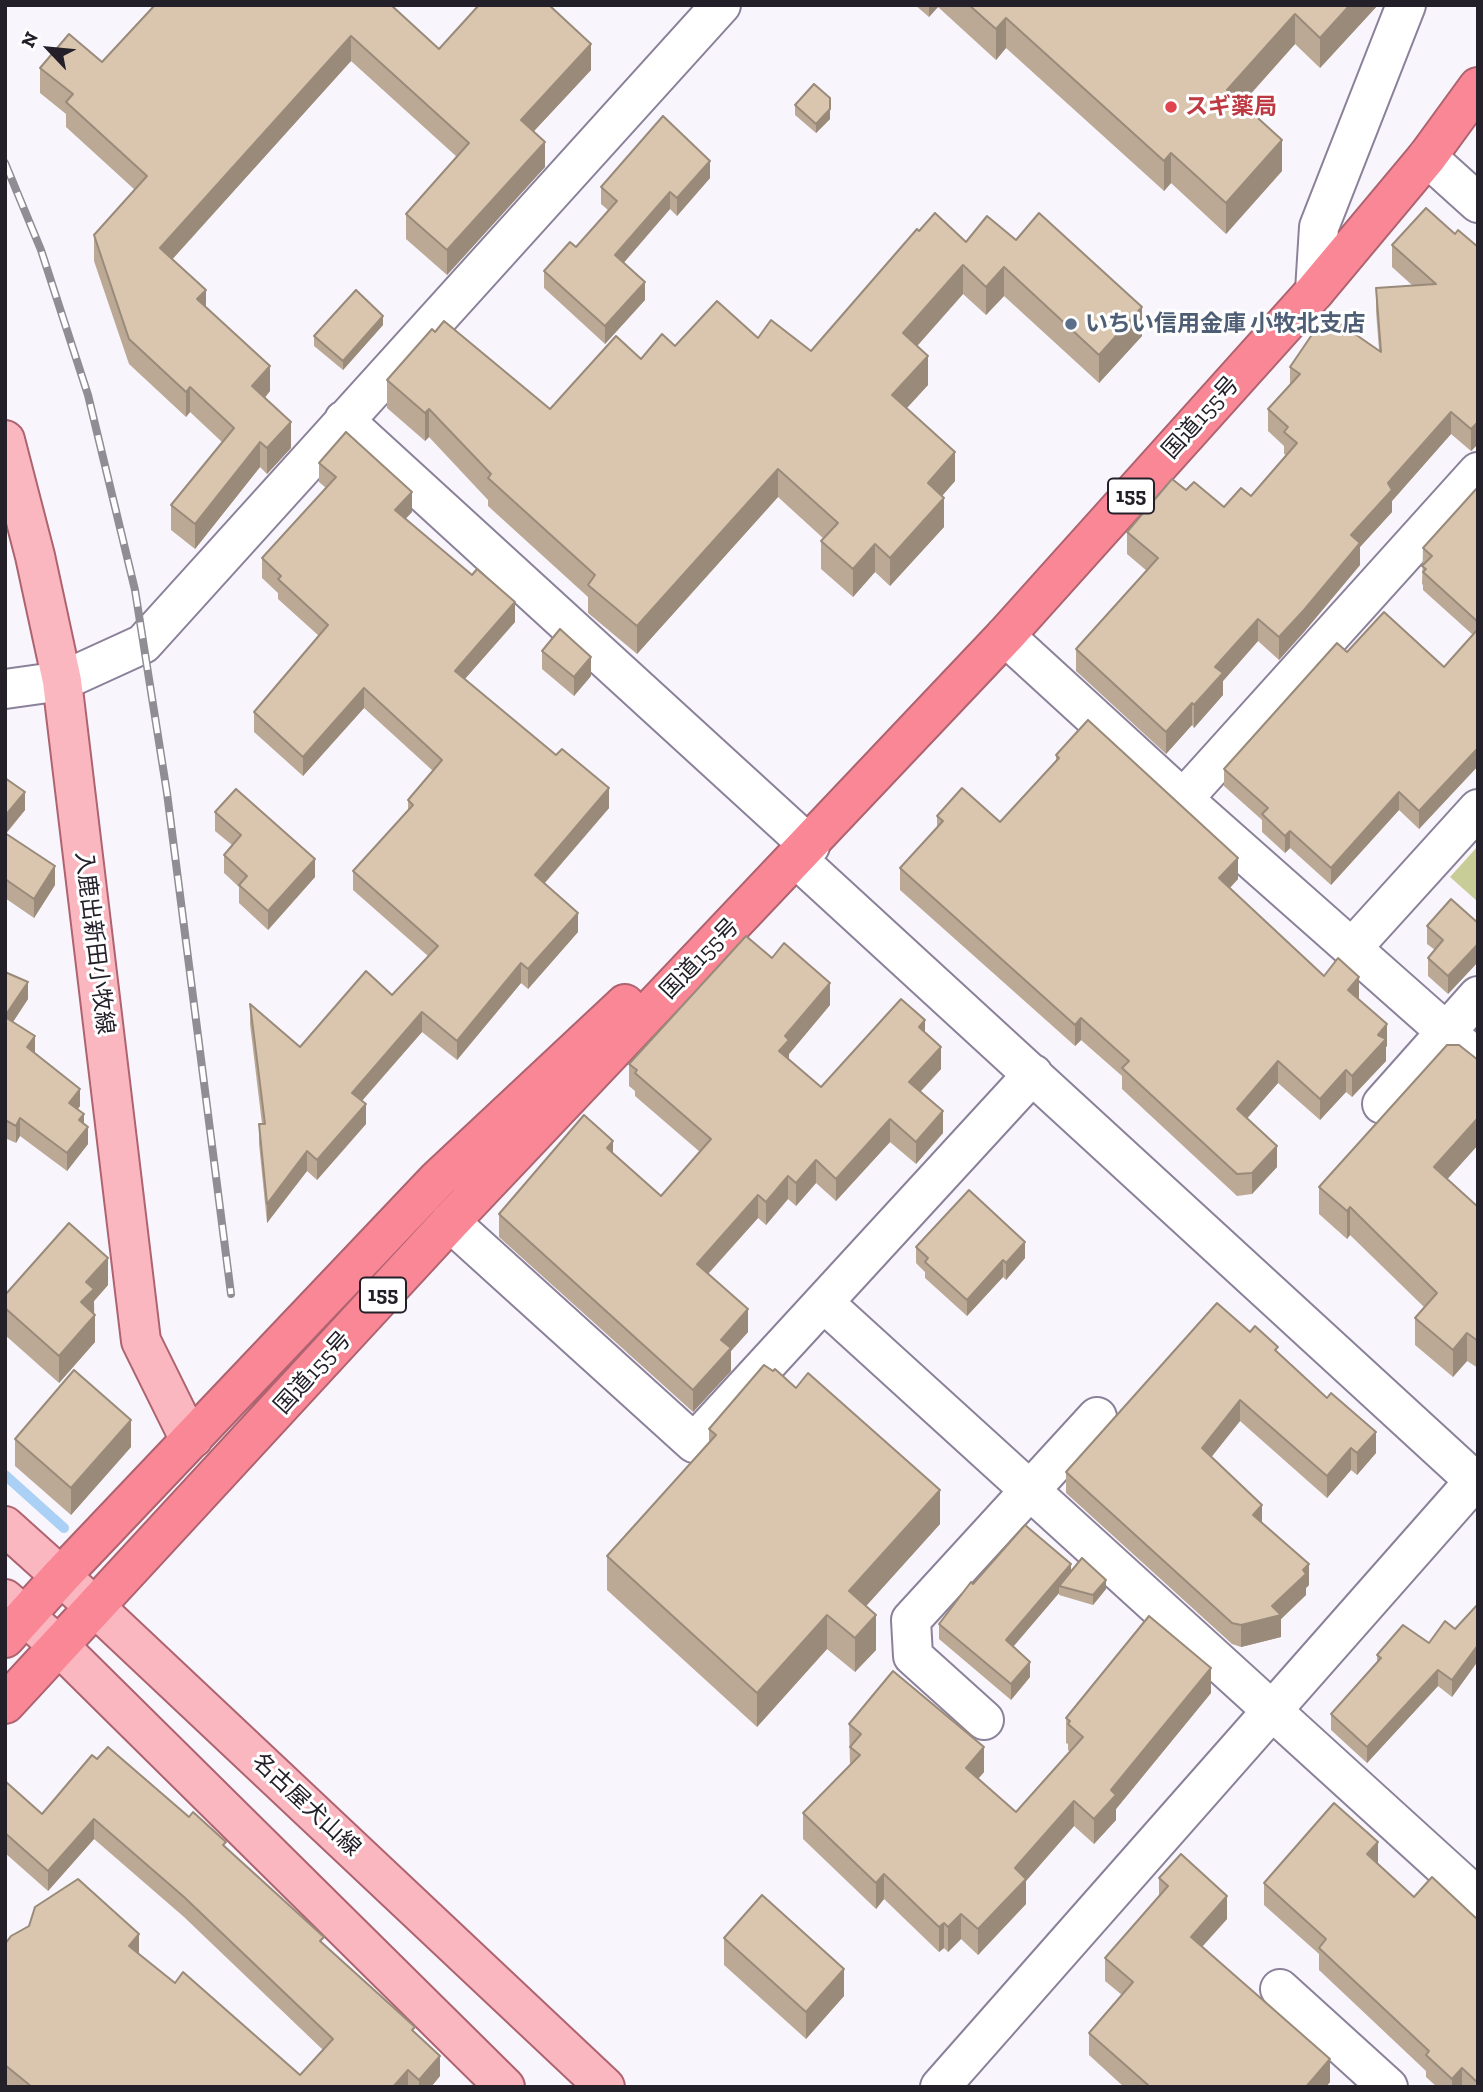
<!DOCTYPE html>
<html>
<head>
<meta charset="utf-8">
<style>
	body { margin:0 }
	#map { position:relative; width:1483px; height:2092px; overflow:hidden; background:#f8f6fc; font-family:"Zilla Slab",serif }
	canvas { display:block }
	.frame { position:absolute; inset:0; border:7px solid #24202a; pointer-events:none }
	.north { position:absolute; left:14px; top:14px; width:70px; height:70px; -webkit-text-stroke:5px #fff; paint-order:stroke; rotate:296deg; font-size:19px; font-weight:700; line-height:28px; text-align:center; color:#24202a }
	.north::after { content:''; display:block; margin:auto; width:24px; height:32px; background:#24202a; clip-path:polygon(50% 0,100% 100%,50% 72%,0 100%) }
</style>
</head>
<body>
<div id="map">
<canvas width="1483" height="2092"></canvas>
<div class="frame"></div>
<div class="north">N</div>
</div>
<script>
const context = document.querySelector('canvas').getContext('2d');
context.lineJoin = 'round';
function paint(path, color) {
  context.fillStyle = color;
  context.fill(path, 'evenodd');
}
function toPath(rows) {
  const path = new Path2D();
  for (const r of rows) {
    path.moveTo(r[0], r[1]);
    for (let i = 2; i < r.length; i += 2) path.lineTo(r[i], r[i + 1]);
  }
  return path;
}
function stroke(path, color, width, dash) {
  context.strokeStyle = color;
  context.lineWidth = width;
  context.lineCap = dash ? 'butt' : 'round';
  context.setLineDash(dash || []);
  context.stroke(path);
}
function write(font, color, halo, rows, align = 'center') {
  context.font = font + ' "Zilla Slab","Noto Sans JP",serif';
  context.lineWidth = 6;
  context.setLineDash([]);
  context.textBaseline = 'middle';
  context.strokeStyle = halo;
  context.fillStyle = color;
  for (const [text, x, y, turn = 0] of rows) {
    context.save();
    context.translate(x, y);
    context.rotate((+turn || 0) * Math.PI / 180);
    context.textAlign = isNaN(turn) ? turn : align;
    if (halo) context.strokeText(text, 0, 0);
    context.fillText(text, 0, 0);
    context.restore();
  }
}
const green = toPath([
	[1478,846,1478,902,1450,877]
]);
const stream = toPath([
	[5,1475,64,1528]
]);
const minor = toPath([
	[1427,157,1478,203],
	[1315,291,1319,227,1406,5],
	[344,420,810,846],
	[1005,636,1183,799,1478,1060],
	[5,689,62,681,143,644,721,5],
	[1183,799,1478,472],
	[797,859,1478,1484],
	[1352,948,1478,809],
	[1382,1104,1478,996],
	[450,1222,694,1443,1033,1074],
	[824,1303,1478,1898],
	[984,1720,913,1656,911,1620,1097,1417],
	[1280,1989,1388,2087],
	[940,2087,1478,1477]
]);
const major = toPath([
	[5,440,35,556,62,681,141,1341,184,1428,193,1438],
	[5,1526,95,1607,605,2087],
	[5,1599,59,1646,505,2087]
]);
const highway = toPath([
	[5,1638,61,1576,438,1179,625,1004],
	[5,1704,450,1222,1005,636,1315,291,1427,157,1478,87]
]);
const rail = toPath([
	[5,163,41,250,88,395,135,590,167,793,231,1294]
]);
const wall = toPath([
	[155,5,439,49,591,70,534,131,545,167,447,275,406,239,406,214,457,157,351,61,172,259,206,307,270,391,265,398,291,448,267,474,260,467,195,549,171,530,171,505,222,442,190,412,186,417,129,364,94,261,94,235,135,190,66,127,66,114,40,93,40,68,102,62],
	[915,5,1378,5,1320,68,1295,44,1242,104,1282,171,1226,234,1171,183,1164,191,1006,48,996,60,938,7,929,17],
	[795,105,830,119,816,133,795,115],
	[710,178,677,216,670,209,623,263,645,300,605,344,544,288,544,271,576,247,608,210,601,204,601,187],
	[919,231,966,242,1016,240,1142,336,1099,383,1004,296,986,315,963,294,917,346,928,385,907,408,955,481,942,496,944,527,890,586,875,572,853,597,821,569,821,541,824,539,778,497,637,654,588,613,588,597,488,506,488,500,429,437,425,441,387,408,387,380,550,409,641,359,675,346,758,338,811,351],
	[1455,234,1478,247,1478,444,1471,451,1451,434,1392,501,1392,512,1360,547,1360,565,1304,632,1279,660,1258,641,1223,681,1223,695,1194,728,1192,725,1166,754,1076,671,1076,649,1147,571,1127,554,1127,532,1186,490,1224,507,1251,496,1286,455,1284,454,1284,446,1268,431,1268,409,1290,385,1290,367,1379,350,1376,311,1376,288,1413,286,1392,267,1392,245],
	[383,325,343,370,314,346,314,336],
	[319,463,412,512,405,519,515,622,465,679,609,808,545,883,578,932,528,989,521,983,457,1060,422,1032,362,1101,366,1124,317,1180,307,1171,267,1223,259,1144,259,1124,262,1124,250,1024,250,1004,300,1047,392,995,428,956,353,890,353,871,408,811,408,800,433,771,364,708,303,776,254,732,254,712,319,636,278,599,278,593,262,578,262,558,326,488,319,482],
	[1478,487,1478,766,1419,829,1399,810,1331,885,1290,848,1285,853,1262,832,1262,820,1224,786,1224,769,1347,652,1444,667,1473,635,1423,590,1423,585,1422,584,1423,548],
	[542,651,591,676,574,696,542,669],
	[1056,755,1238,879,1230,888,1324,976,1359,999,1387,1046,1386,1047,1386,1061,1352,1097,1346,1092,1320,1120,1278,1083,1247,1118,1277,1167,1252,1194,1237,1196,1122,1089,1122,1076,1081,1040,1075,1046,900,890,900,868,937,827,937,816,1000,822,1056,761],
	[5,778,25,810,6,834,55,885,34,918,5,898],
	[215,812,315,877,268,930,239,903,239,887,224,873,224,855,232,845,215,831],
	[1478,923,1478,962,1448,994,1428,976,1428,958,1435,950,1427,944,1427,926],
	[772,958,830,1005,789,1054,789,1059,821,1087,925,1032,941,1069,921,1091,943,1133,916,1164,890,1142,836,1201,816,1183,796,1206,788,1199,766,1225,758,1218,708,1274,748,1332,731,1351,731,1371,693,1412,499,1237,499,1214,613,1154,661,1196,700,1152,635,1096,635,1091,629,1086,629,1064],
	[5,972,28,999,13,1022,35,1053,80,1106,78,1109,84,1124,88,1144,67,1171,20,1136,16,1143,5,1138],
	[1478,1060,1478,1145,1447,1179,1478,1207,1478,1368,1467,1361,1453,1377,1415,1345,1415,1318,1424,1307,1350,1235,1347,1239,1319,1214,1319,1187],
	[916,1247,1025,1258,1006,1280,1003,1277,967,1316,925,1278,925,1272,916,1263],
	[108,1285,94,1301,95,1342,59,1383,5,1335,5,1295],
	[1250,1332,1278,1353,1376,1453,1357,1475,1351,1470,1327,1498,1240,1421,1211,1457,1309,1585,1306,1588,1306,1595,1281,1619,1281,1637,1241,1647,1232,1644,1066,1493,1066,1472],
	[709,1429,940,1524,866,1606,876,1650,855,1672,827,1649,757,1727,607,1590,607,1556,709,1444],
	[15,1439,131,1447,71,1515,15,1466],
	[1071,1572,1106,1589,1093,1605,1059,1595,1059,1593,1013,1647,1030,1677,1011,1700,939,1639,939,1624,973,1584],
	[1478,1604,1478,1661,1452,1697,1438,1686,1367,1763,1331,1730,1331,1714,1377,1663,1377,1655,1429,1643,1455,1629],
	[1211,1693,1116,1809,1116,1820,1094,1844,1074,1826,1026,1881,1026,1904,978,1955,961,1939,948,1952,944,1948,939,1952,884,1899,876,1909,803,1839,803,1813,850,1765,849,1724,984,1772,978,1779,1016,1812,1070,1752,1068,1750,1068,1744,1066,1743,1066,1718],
	[92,1755,226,1848,415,2033,440,2076,431,2087,8,2087,5,2085,5,1944,139,1954,175,1983,300,2075,323,2050,184,1917,94,1839,48,1891,5,1853,5,1781,42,1814],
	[1378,1864,1414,1897,1478,1920,1478,2087,1437,2087,1426,2077,1426,2071,1319,1970,1319,1954,1264,1905,1264,1883],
	[1159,1878,1227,1919,1202,1947,1330,2082,1326,2087,1124,2087,1089,2055,1089,2033,1122,1995,1105,1981,1105,1958,1159,1896],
	[724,1938,844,1996,806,2039,724,1965]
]);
const shadedWall = toPath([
	[929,5,938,5,938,7,929,17],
	[1350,5,1378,5,1320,68,1320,38],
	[1295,14,1295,44,1227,120,1227,90],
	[1006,18,1006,48,996,60,996,29],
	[351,36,351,61,160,273,160,248],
	[591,44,591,70,521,145,521,120],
	[830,109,830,119,816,133,816,124],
	[1282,140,1282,171,1226,234,1226,203],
	[545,142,545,167,447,275,447,250],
	[1171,153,1171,183,1164,191,1164,161],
	[710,161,710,178,677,216,677,198],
	[670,192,670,209,615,273,615,255],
	[963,265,963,294,903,362,903,333],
	[1004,267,1004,296,986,315,986,287],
	[645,282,645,300,605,344,605,326],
	[206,290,206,315,197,299],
	[1142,307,1142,336,1099,383,1099,355],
	[383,316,383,325,343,370,343,361],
	[928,356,928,385,892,424,892,395],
	[270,366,270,391,252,411,252,386],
	[190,387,190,412,186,417,186,392],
	[429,409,429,437,425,441,425,413],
	[1451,412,1451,434,1392,501,1392,512,1360,547,1360,565,1304,632,1279,660,1279,637,1388,483],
	[291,422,291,448,267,474,267,448],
	[1478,422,1478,444,1471,451,1471,429],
	[260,442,260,467,195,549,195,524],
	[955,452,955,481,928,512,928,483],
	[778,469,778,497,637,654,637,626],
	[412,492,412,512,395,530,395,510],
	[944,498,944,527,890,586,890,558],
	[875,544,875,572,853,597,853,569],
	[515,602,515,622,455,690,455,671],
	[1258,619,1258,641,1223,681,1223,695,1194,728,1194,705,1215,667],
	[591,657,591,676,574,696,574,677],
	[364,688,364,708,303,776,303,757],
	[1192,703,1192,725,1166,754,1166,732],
	[1478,748,1478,766,1419,829,1419,811],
	[609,788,609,808,535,894,535,875],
	[25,792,25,810,5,834,5,816],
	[1399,792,1399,810,1331,885,1331,868],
	[1290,831,1290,848,1285,853,1285,836],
	[1238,858,1238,879,1219,899,1219,878],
	[315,859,315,877,268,930,268,911],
	[55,866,55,885,34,918,34,899],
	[578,913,578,932,528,989,528,969],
	[1478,944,1478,962,1448,994,1448,976],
	[521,963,521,983,457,1060,457,1041],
	[1359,977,1359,999,1348,1011,1348,990],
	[28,982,28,999,5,1034,5,1016],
	[830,983,830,1005,789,1054,789,1063,779,1051,785,1036],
	[422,1012,422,1032,352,1112,352,1093],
	[1081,1018,1081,1040,1075,1046,1075,1025],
	[925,1020,925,1043,919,1027],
	[1387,1024,1387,1046,1386,1047,1386,1061,1352,1097,1352,1076,1378,1035],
	[35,1036,35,1053,27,1047],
	[941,1047,941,1069,909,1104,909,1082],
	[1278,1061,1278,1083,1237,1130,1237,1109],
	[1346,1070,1346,1092,1320,1120,1320,1099],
	[80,1089,80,1106,69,1120,69,1103],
	[366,1104,366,1124,317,1180,317,1160],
	[943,1111,943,1133,916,1164,916,1142],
	[84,1114,84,1131,79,1120],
	[20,1118,20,1136,16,1143,16,1126],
	[1478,1118,1478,1145,1434,1194,1434,1167],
	[890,1119,890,1142,836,1201,836,1179],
	[88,1127,88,1144,67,1171,67,1153],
	[613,1141,613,1164,607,1148],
	[1277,1146,1277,1167,1252,1194,1252,1173],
	[307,1151,307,1171,267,1223,267,1204],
	[816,1160,816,1183,796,1206,796,1183],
	[788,1176,788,1199,766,1225,766,1202],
	[758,1195,758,1218,697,1286,697,1264],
	[1350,1207,1350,1235,1347,1239,1347,1211],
	[1025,1242,1025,1258,1006,1280,1006,1263],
	[108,1258,108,1285,94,1301,94,1316,81,1302,86,1282],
	[1003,1260,1003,1277,967,1316,967,1300],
	[748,1309,748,1332,731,1351,731,1371,693,1412,693,1390,721,1340],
	[95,1315,95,1342,59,1383,59,1356],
	[1467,1333,1467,1361,1453,1377,1453,1350],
	[1240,1400,1240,1421,1202,1469,1202,1448],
	[131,1420,131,1447,71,1515,71,1488],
	[1376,1432,1376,1453,1357,1475,1357,1453],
	[1351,1448,1351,1470,1327,1498,1327,1476],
	[940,1490,940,1524,849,1625,849,1591],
	[1262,1505,1262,1526,1253,1515],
	[1071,1564,1071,1580,1059,1586,1059,1593,1006,1655,1006,1640],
	[1309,1564,1309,1585,1306,1588,1306,1595,1281,1619,1281,1637,1241,1647,1241,1625,1272,1606,1303,1570],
	[1106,1580,1106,1589,1093,1605,1093,1595],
	[827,1615,827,1649,757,1727,757,1693],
	[876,1615,876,1650,855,1672,855,1638],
	[1478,1645,1478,1661,1452,1697,1452,1680],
	[1030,1662,1030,1677,1011,1700,1011,1684],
	[1211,1668,1211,1693,1116,1809,1116,1820,1094,1844,1094,1819,1111,1790],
	[1438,1670,1438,1686,1367,1763,1367,1747],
	[984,1747,984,1772,966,1793,966,1768],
	[1074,1801,1074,1826,1026,1881,1026,1904,978,1955,978,1929,1015,1868],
	[94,1819,94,1839,48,1891,48,1871],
	[1378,1842,1378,1864,1367,1854],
	[884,1874,884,1899,876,1909,876,1883],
	[1227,1896,1227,1919,1191,1959,1191,1937],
	[961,1914,961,1939,948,1952,948,1927],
	[944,1923,944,1948,939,1952,939,1927],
	[139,1934,139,1954,129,1946],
	[844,1969,844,1996,806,2039,806,2012],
	[440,2056,440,2076,431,2087,419,2087,419,2080],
	[1330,2059,1330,2082,1326,2087,1306,2087],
	[1462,2068,1462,2087,1452,2087,1452,2079],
	[408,2070,408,2087,393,2087]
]);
const building = toPath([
	[155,5,391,5,439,49,479,5,549,5,591,44,521,120,545,142,447,250,406,214,469,143,351,36,160,248,206,290,197,299,270,366,252,386,291,422,267,448,260,442,195,524,171,505,234,428,190,387,186,392,129,339,94,235,147,176,66,102,73,94,40,68,69,34,102,62,155,5],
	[969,5,1350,5,1320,38,1295,14,1227,90,1282,140,1226,203,1171,153,1164,161,1006,18,996,29,969,5],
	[814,84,830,98,830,109,816,124,795,105,814,84],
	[663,116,710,161,677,198,670,192,615,255,645,282,605,326,544,271,570,242,576,247,617,201,601,187,663,116],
	[1426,208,1455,234,1458,230,1478,247,1478,422,1471,429,1451,412,1388,483,1392,490,1351,535,1360,543,1304,610,1279,637,1258,619,1215,667,1223,673,1194,705,1192,703,1166,732,1076,649,1158,558,1127,532,1172,479,1186,490,1194,482,1224,507,1241,488,1251,496,1297,443,1284,432,1288,427,1268,409,1300,374,1290,367,1326,314,1381,352,1376,288,1436,284,1392,245,1426,208],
	[935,213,966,242,987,216,1016,240,1039,213,1142,307,1099,355,1004,267,986,287,963,265,903,333,928,356,892,395,955,452,928,483,944,498,890,558,875,544,853,569,821,541,838,523,778,469,637,626,588,585,595,575,488,478,491,474,429,409,425,413,387,380,432,329,435,332,444,321,550,409,616,336,641,359,662,334,675,346,717,301,758,338,771,320,811,351,917,229,919,231,935,213],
	[356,290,383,316,343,361,314,336,356,290],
	[346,432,412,492,395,510,472,575,477,569,515,602,455,671,556,755,562,749,609,788,535,875,578,913,528,969,521,963,457,1041,422,1012,352,1093,366,1104,317,1160,307,1151,267,1204,259,1124,265,1124,250,1004,300,1047,366,971,392,995,438,946,353,871,413,805,408,800,442,760,364,688,303,757,254,712,328,625,278,579,281,576,262,558,336,477,319,463,346,432],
	[1478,487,1478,622,1423,572,1426,569,1422,566,1432,556,1423,548,1478,487],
	[1384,612,1444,667,1478,629,1478,748,1419,811,1399,792,1331,868,1290,831,1285,836,1262,814,1268,808,1224,769,1337,643,1347,652,1384,612],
	[560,629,591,657,574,677,542,651,560,629],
	[1088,720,1238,858,1219,878,1324,976,1338,958,1359,977,1348,990,1387,1024,1378,1035,1386,1039,1352,1076,1346,1070,1320,1099,1278,1061,1237,1109,1277,1146,1252,1173,1237,1174,1122,1068,1129,1061,1081,1018,1075,1025,900,868,943,821,937,816,962,788,1000,822,1059,758,1056,755,1088,720],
	[5,778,25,792,5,816,5,778],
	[236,789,315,859,268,911,239,885,247,876,224,855,241,835,215,812,236,789],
	[5,833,55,866,34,899,5,879,5,833],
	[1451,899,1478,923,1478,944,1448,976,1428,958,1443,940,1427,926,1451,899],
	[746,936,772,958,784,943,830,983,785,1036,789,1040,779,1051,821,1087,901,999,925,1020,919,1027,941,1047,909,1082,943,1111,916,1142,890,1119,836,1179,816,1160,796,1183,788,1176,766,1202,758,1195,697,1264,748,1309,721,1340,731,1348,693,1390,499,1214,584,1115,613,1141,607,1148,661,1196,711,1139,635,1073,637,1070,629,1064,746,936],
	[5,972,28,982,5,1016,5,972],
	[5,1017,35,1036,27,1047,80,1089,69,1103,84,1114,79,1120,88,1127,67,1153,20,1118,16,1126,5,1120,5,1017],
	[1447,1045,1459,1045,1478,1060,1478,1118,1434,1167,1478,1207,1478,1341,1467,1333,1453,1350,1415,1318,1437,1293,1350,1207,1347,1211,1319,1187,1447,1045],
	[969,1190,1025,1242,1006,1263,1003,1260,967,1300,925,1262,928,1258,916,1247,969,1190],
	[69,1223,108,1258,86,1282,94,1289,81,1302,95,1315,59,1356,5,1308,5,1295,69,1223],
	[1217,1303,1250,1332,1255,1326,1278,1347,1275,1350,1327,1398,1331,1393,1376,1432,1357,1453,1351,1448,1327,1476,1240,1400,1202,1448,1262,1505,1253,1515,1309,1564,1303,1570,1306,1574,1272,1606,1281,1615,1241,1625,1232,1623,1066,1472,1217,1303],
	[764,1365,773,1371,775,1369,796,1388,808,1373,940,1490,849,1591,876,1615,855,1638,827,1615,757,1693,607,1556,716,1435,709,1429,764,1365],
	[74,1370,131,1420,71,1488,15,1439,74,1370],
	[1025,1525,1071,1564,1006,1640,1030,1662,1011,1684,939,1624,971,1582,973,1584,1025,1525],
	[1082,1558,1106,1580,1093,1595,1059,1586,1082,1558],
	[1478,1604,1478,1645,1452,1680,1438,1670,1367,1747,1331,1714,1381,1658,1377,1655,1403,1625,1429,1643,1445,1621,1455,1629,1478,1604],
	[1149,1616,1211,1668,1111,1790,1116,1795,1094,1819,1074,1801,1015,1868,1026,1879,978,1929,961,1914,948,1927,944,1923,939,1927,884,1874,876,1883,803,1813,860,1755,850,1747,861,1734,849,1724,893,1671,984,1747,966,1768,1016,1812,1083,1737,1068,1724,1070,1721,1066,1718,1149,1616],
	[108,1747,189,1817,193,1812,226,1842,223,1845,324,1937,320,1941,415,2027,412,2030,440,2056,419,2080,408,2070,393,2087,32,2087,5,2065,5,1944,11,1936,29,1926,35,1907,78,1879,139,1934,129,1946,175,1983,183,1972,300,2075,333,2039,184,1897,94,1819,48,1871,5,1833,5,1781,42,1814,92,1755,97,1759,108,1747],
	[1334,1803,1378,1842,1367,1854,1414,1897,1432,1877,1478,1920,1478,2083,1462,2068,1452,2079,1426,2055,1429,2051,1319,1948,1326,1939,1264,1883,1334,1803],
	[1181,1854,1227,1896,1191,1937,1330,2059,1306,2087,1148,2087,1148,2085,1089,2033,1133,1982,1105,1958,1168,1886,1159,1878,1181,1854],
	[762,1895,844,1969,806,2012,724,1938,762,1895]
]);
const markers = [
	[1171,107,7,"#e0444e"],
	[1071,324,7,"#5c6f8a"]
];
const shields = [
	[1131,496,46],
	[383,1295,46]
];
const shieldNames = [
	["155",1131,496],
	["155",383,1295]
];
const healthNames = [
	["スギ薬局",1185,107]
];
const serviceNames = [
	["いちい信用金庫 小牧北支店",1085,324]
];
const streetNames = [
	["国道155号",1201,418,-48],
	["入鹿出新田小牧線",94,943,83],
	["国道155号",700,959,-46],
	["国道155号",313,1373,-48],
	["名古屋犬山線",306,1805,43]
];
paint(green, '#c8cd98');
stroke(stream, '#aad0f6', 10);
stroke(minor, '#8b819a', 42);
stroke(major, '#ae6370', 42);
stroke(highway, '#ae6370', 42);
stroke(minor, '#fff', 38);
stroke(major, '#fbb7bf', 38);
stroke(highway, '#f98795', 38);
stroke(rail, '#908d95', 8);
stroke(rail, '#fff', 5, [16]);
paint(wall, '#bba996');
paint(shadedWall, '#998a7a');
paint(building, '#dac5ae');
stroke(building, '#998a7a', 2);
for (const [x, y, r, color] of markers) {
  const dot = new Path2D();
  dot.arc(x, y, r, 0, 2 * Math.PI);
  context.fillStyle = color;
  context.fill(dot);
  stroke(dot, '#fff', 2.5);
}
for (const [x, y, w] of shields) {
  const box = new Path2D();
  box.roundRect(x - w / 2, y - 17.5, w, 35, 5);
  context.fillStyle = '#fff';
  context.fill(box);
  stroke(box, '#24202a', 2);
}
write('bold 21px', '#24202a', null, shieldNames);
write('bold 23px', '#be3a42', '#fff', healthNames, 'left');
write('bold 23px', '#4e5e75', '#fff', serviceNames, 'left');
write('23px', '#24202a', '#fff', streetNames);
</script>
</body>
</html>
